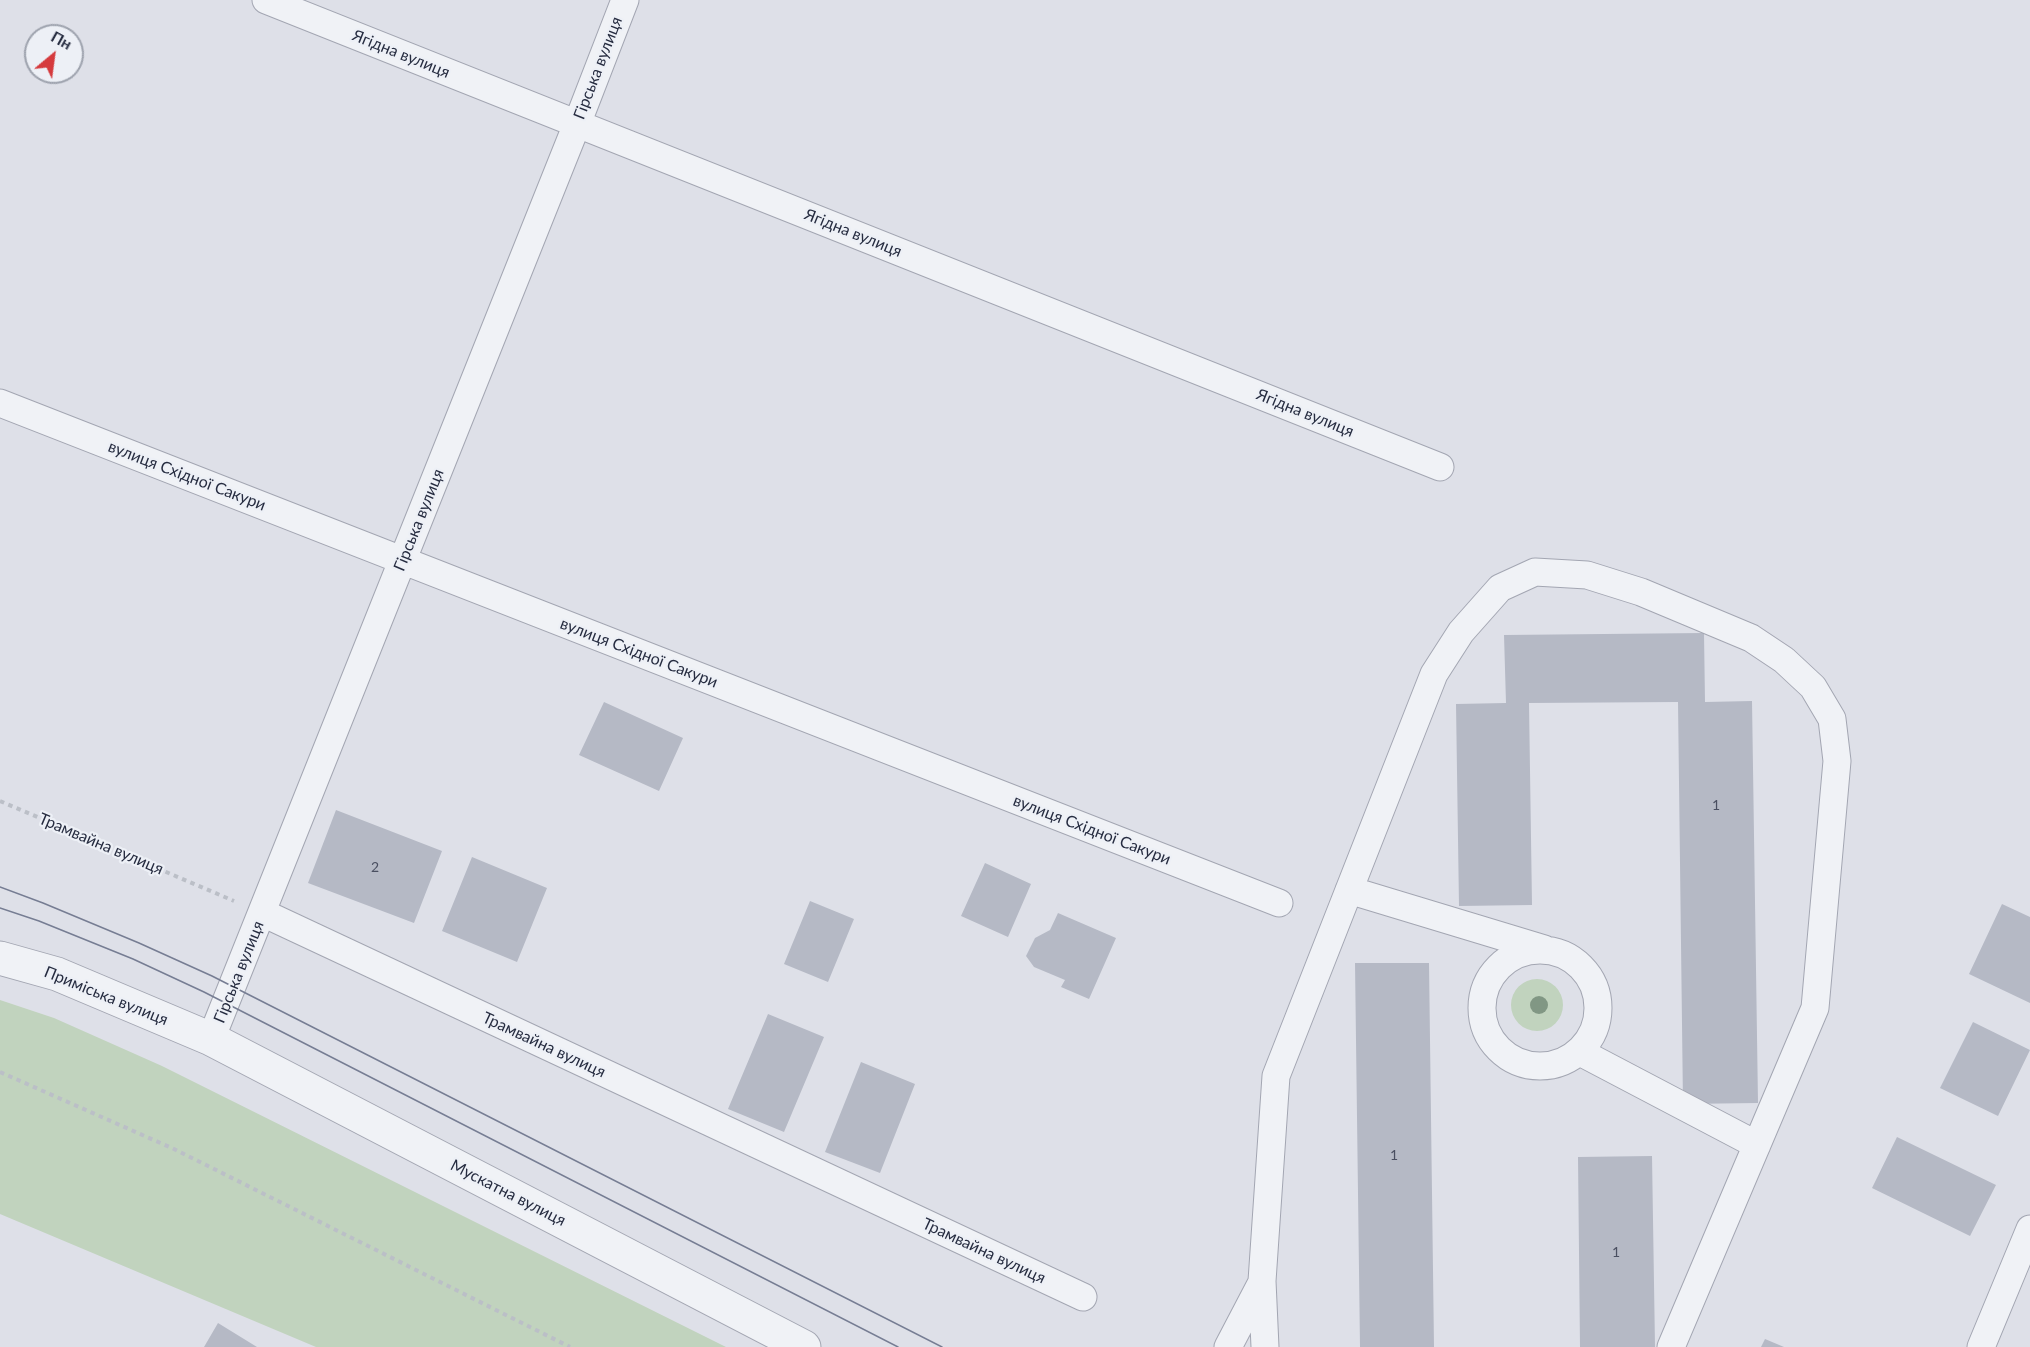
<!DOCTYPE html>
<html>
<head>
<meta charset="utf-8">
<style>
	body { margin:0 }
	#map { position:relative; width:2030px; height:1347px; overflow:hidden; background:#dee0e8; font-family:Lato,sans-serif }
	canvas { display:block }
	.north { position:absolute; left:24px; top:24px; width:60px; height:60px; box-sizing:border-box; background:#edf0f6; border:2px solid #9da2ad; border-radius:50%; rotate:29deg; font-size:16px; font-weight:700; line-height:24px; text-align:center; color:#262c40 }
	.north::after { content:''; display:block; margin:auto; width:21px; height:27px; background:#d53a3d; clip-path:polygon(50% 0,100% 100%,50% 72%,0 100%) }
</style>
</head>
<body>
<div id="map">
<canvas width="2030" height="1347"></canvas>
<div class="north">Пн</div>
</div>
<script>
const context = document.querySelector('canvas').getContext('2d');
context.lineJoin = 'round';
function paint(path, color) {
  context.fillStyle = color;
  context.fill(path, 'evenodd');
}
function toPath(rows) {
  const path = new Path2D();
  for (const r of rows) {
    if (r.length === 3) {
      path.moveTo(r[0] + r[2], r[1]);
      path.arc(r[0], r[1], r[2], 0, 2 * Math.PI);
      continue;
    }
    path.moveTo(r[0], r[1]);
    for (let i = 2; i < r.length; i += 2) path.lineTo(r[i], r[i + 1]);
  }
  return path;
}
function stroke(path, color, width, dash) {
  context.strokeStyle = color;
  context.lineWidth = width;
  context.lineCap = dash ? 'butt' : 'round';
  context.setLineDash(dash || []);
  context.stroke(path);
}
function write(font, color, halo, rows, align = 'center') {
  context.font = font + ' Lato,sans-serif';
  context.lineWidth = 4.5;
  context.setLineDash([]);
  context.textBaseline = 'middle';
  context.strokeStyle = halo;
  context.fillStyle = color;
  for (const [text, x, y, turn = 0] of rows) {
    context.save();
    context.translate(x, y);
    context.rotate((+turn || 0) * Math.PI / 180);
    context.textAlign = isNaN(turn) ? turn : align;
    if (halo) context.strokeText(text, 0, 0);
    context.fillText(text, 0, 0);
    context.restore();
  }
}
const green = toPath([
	[1537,1005,26],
	[0,1000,54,1018,162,1066,726,1347,316,1347,0,1214]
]);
const building = toPath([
	[1704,633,1705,702,1752,701,1758,1103,1683,1104,1678,702,1529,703,1532,905,1459,906,1456,704,1506,703,1504,635],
	[604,702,683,738,659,791,579,755],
	[336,810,442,851,414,923,308,883],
	[472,857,547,888,517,962,442,931],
	[985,863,1031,884,1008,937,961,916],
	[810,901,854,919,828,982,784,964],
	[2002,904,2030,917,2030,1003,1969,974],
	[1058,913,1116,938,1089,999,1061,987,1065,980,1034,967,1026,956,1035,938,1050,930],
	[1355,963,1429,963,1434,1347,1360,1347],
	[768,1014,824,1037,784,1132,728,1109],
	[1973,1022,2030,1050,1998,1116,1940,1088],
	[861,1062,915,1084,880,1173,825,1152],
	[1897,1137,1996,1185,1970,1236,1872,1188],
	[1652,1156,1655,1347,1580,1347,1578,1157],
	[218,1323,257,1347,204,1347],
	[1765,1339,1784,1347,1761,1347]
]);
const path = toPath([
	[0,801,234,901],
	[0,1072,174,1149,570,1347]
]);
const minor = toPath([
	[266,0,1440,467],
	[0,403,1279,903],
	[1349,890,1544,949],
	[263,913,1083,1297],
	[1540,1008,58],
	[211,1039,577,124,625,0],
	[1580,1052,1757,1145],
	[1228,1347,1262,1282],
	[1265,1347,1262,1281,1276,1076,1434,674,1461,632,1500,588,1535,572,1587,575,1641,592,1751,638,1784,660,1813,687,1832,719,1837,761,1815,1008,1671,1347],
	[1981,1347,2030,1229]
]);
const tertiary = toPath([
	[0,958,57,974,211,1039,804,1347]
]);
const tram = toPath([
	[0,887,43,903,139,943,212,976,942,1347],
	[0,908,39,921,133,959,204,992,898,1347]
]);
const trees = [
	[1539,1005]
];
const numberNames = [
	["1",1716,805],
	["2",375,867],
	["1",1394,1155],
	["1",1616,1252]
];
const streetNames = [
	["Ягідна вулиця",401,54,22],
	["Гірська вулиця",598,68,-69],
	["Ягідна вулиця",853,233,22],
	["Ягідна вулиця",1305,413,22],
	["вулиця Східної Сакури",187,476,21],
	["Гірська вулиця",419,520,-68],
	["вулиця Східної Сакури",639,653,21],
	["вулиця Східної Сакури",1092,830,21],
	["Трамвайна вулиця",101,844,23],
	["Гірська вулиця",239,972,-68],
	["Приміська вулиця",106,996,22],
	["Трамвайна вулиця",544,1045,25],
	["Мускатна вулиця",508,1193,27],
	["Трамвайна вулиця",984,1251,25]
];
paint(green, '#c1d3be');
paint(building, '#b5b9c5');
stroke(minor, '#a3a6b2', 29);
stroke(tertiary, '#a3a6b2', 35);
stroke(path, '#bbbfc7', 4, [4.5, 4.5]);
stroke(minor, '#f0f2f6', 27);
stroke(tertiary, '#f0f2f6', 33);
stroke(tram, '#767d93', 1.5);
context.fillStyle = '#819784';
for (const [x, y] of trees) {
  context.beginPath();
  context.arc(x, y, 9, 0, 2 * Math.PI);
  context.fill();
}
write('14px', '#4a4f61', null, numberNames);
write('16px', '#262c40', '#edf0f6', streetNames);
</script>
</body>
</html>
